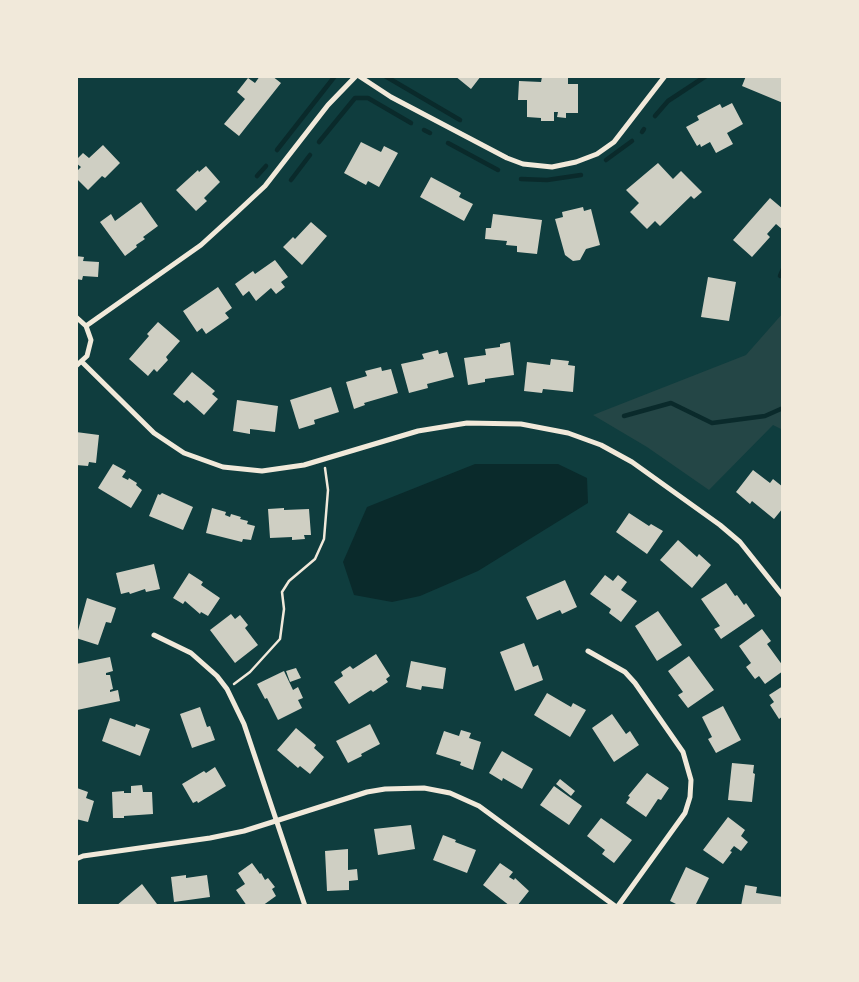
<!DOCTYPE html>
<html>
<head>
<meta charset="utf-8">
<style>
	body { margin:0 }
	#map { position:relative; width:859px; height:982px; overflow:hidden; background:#0f3d3e; font-family:Poppins,sans-serif }
	canvas { display:block }
	.frame { position:absolute; inset:0; border:78px solid #f1e9da; pointer-events:none }
</style>
</head>
<body>
<div id="map">
<canvas width="859" height="982"></canvas>
<div class="frame"></div>
</div>
<script>
const context = document.querySelector('canvas').getContext('2d');
context.lineJoin = 'round';
function paint(path, color) {
  context.fillStyle = color;
  context.fill(path, 'evenodd');
}
function toPath(rows) {
  const path = new Path2D();
  for (const r of rows) {
    path.moveTo(r[0], r[1]);
    for (let i = 2; i < r.length; i += 2) path.lineTo(r[i], r[i + 1]);
  }
  return path;
}
function stroke(path, color, width, dash) {
  context.strokeStyle = color;
  context.lineWidth = width;
  context.lineCap = dash ? 'butt' : 'round';
  context.setLineDash(dash || []);
  context.stroke(path);
}
const green = toPath([
	[783,313,783,430,773,425,709,490,647,447,593,415,746,355]
]);
const water = toPath([
	[475,464,558,464,587,478,588,503,478,571,420,596,392,602,354,595,343,562,367,507]
]);
const stream = toPath([
	[385,76,460,120],
	[655,116,668,101,706,76],
	[424,130,430,133],
	[642,132,644,129],
	[319,142,355,98,368,98,411,123],
	[448,143,498,170],
	[277,150,335,76],
	[606,160,632,141],
	[257,176,266,166],
	[521,179,547,180,581,175],
	[291,180,310,155],
	[780,276,783,269],
	[624,416,671,403,712,423,765,416,783,408]
]);
const building = toPath([
	[260,76,272,76,281,83,239,136,224,124,245,99,237,92,248,78,255,83],
	[455,76,481,76,471,89],
	[556,76,568,76,568,84,578,84,578,113,566,113,566,118,557,117,558,112,554,112,554,121,541,121,541,118,527,117,527,100,518,100,519,81,541,82,542,77],
	[746,76,783,76,783,103,742,86],
	[732,103,743,124,727,133,733,144,716,153,710,142,701,147,700,144,697,146,686,127,699,120,697,116,720,104,722,108],
	[361,142,381,152,384,146,398,153,379,187,368,181,366,185,344,173],
	[103,145,120,163,105,178,102,176,88,190,76,178,76,172,81,167,76,163,76,160,83,153,89,158],
	[658,163,673,179,681,171,702,192,694,199,691,196,660,226,655,221,647,229,630,212,639,203,626,190],
	[206,166,220,182,204,198,207,201,196,211,176,190,198,170,199,172],
	[431,177,461,193,459,197,473,204,464,221,420,197],
	[770,198,783,209,783,230,776,224,767,234,770,237,752,257,733,240],
	[141,202,158,226,143,237,145,239,136,245,137,247,125,256,100,222,111,214,115,221],
	[583,207,584,211,591,209,600,245,586,249,580,260,573,261,565,255,555,219,563,217,562,212],
	[493,214,542,220,537,254,517,252,517,246,506,245,507,241,485,239,486,228,491,228],
	[311,222,327,236,302,265,283,247,293,237,295,239],
	[76,256,84,257,83,261,99,262,98,277,83,276,82,280,76,279],
	[275,260,288,277,281,282,285,287,276,294,271,288,256,301,249,291,243,296,235,284,253,271,255,274],
	[708,277,736,282,729,321,701,317],
	[218,287,232,308,225,313,229,318,206,334,202,328,197,332,183,311],
	[158,322,180,341,166,357,168,360,157,372,154,369,148,376,129,359,149,336,147,334],
	[510,342,514,375,485,379,485,382,468,385,464,358,486,355,485,349,500,347,500,344],
	[438,350,439,354,447,352,454,377,427,384,428,388,409,393,401,364,424,359,422,354],
	[551,359,569,361,568,365,575,366,573,392,543,389,542,393,524,391,527,362,550,365],
	[381,367,382,371,391,369,398,393,364,403,365,405,354,409,346,382,367,376,365,371],
	[192,372,215,391,212,394,218,399,204,415,187,400,184,403,173,394],
	[331,387,339,412,314,420,315,424,299,429,290,400],
	[237,400,278,406,275,432,250,429,250,434,233,431],
	[76,432,99,435,96,463,89,462,88,466,76,465],
	[113,464,126,471,122,477,128,480,129,478,137,483,136,485,142,490,131,508,98,488],
	[753,470,770,483,773,479,783,487,783,508,774,519,752,501,750,504,736,492],
	[162,493,193,507,183,530,149,516,158,494,160,495],
	[212,508,226,512,225,515,230,517,231,514,241,517,240,519,248,521,247,524,255,526,251,540,243,539,242,542,206,533],
	[284,508,284,510,309,509,311,535,304,535,305,539,292,540,292,537,270,538,268,509],
	[629,513,649,526,651,524,663,531,647,554,616,532],
	[678,540,697,557,699,554,711,565,692,588,660,560],
	[154,564,160,589,146,592,145,589,130,594,129,592,121,594,116,573],
	[189,573,203,582,201,585,220,598,208,616,201,612,200,614,185,601,183,604,173,598],
	[605,575,613,581,618,575,627,582,621,590,637,601,621,622,609,613,611,609,590,594],
	[565,580,577,607,562,614,560,610,537,620,526,597],
	[726,583,735,596,737,595,744,605,746,603,755,616,721,639,714,629,720,626,701,599],
	[87,598,116,608,111,623,106,622,98,645,76,638],
	[658,611,682,645,657,661,635,626],
	[231,614,235,619,240,615,248,625,245,628,258,645,235,663,210,630],
	[762,629,771,641,767,644,783,666,783,671,765,684,759,676,755,679,746,667,751,663,739,646],
	[524,643,533,667,538,665,543,680,515,691,500,652],
	[376,654,390,676,386,679,388,682,373,692,371,690,349,704,334,682,343,676,341,672,350,666,353,669],
	[689,656,714,690,688,708,678,695,683,692,668,671],
	[110,657,113,671,106,673,106,675,110,675,113,689,110,690,110,692,118,690,120,701,77,710,76,664],
	[411,661,446,668,443,689,422,686,421,690,406,687],
	[296,668,301,678,290,682,286,671],
	[284,671,293,690,298,687,303,698,298,700,302,708,278,720,267,698,265,699,257,684],
	[783,686,783,716,779,719,770,705,774,702,769,695],
	[547,693,571,707,573,703,586,710,570,737,534,715],
	[723,706,741,740,716,753,708,739,712,737,702,717],
	[200,707,207,727,210,726,215,740,192,748,180,714],
	[612,714,626,734,630,731,639,745,614,762,592,728],
	[110,718,135,727,136,724,150,729,140,756,102,741],
	[370,724,380,744,361,754,362,756,348,763,336,741],
	[296,728,316,745,314,748,324,757,310,774,300,766,298,768,277,750],
	[461,730,471,733,469,738,481,742,473,770,460,765,461,762,436,754,444,731,459,736],
	[502,751,533,769,522,789,503,778,502,781,489,773],
	[732,763,754,765,753,773,755,774,752,802,728,800],
	[215,767,226,786,198,803,197,801,193,803,182,784,204,771,206,773],
	[647,773,669,788,661,800,658,799,646,817,626,803,630,797,628,796],
	[560,779,575,791,571,796,556,784],
	[142,785,143,792,152,792,153,814,124,816,124,818,113,818,112,792,124,791,124,793,131,793,131,786],
	[554,786,582,806,569,825,540,805],
	[77,788,88,792,86,798,94,801,88,822,76,819],
	[728,817,745,830,741,836,748,842,741,851,734,846,730,851,732,852,723,864,703,850],
	[601,818,632,840,614,863,602,854,605,850,587,836],
	[411,825,415,849,378,855,374,829],
	[443,835,456,840,455,842,476,850,467,873,433,860],
	[348,849,348,870,357,869,358,880,349,881,349,890,327,891,325,851],
	[252,863,260,874,261,873,265,880,268,878,275,887,272,889,276,896,262,906,247,906,236,890,245,884,238,873],
	[500,863,513,872,509,877,514,880,515,878,529,891,517,906,510,906,483,885],
	[686,867,709,878,695,906,680,906,670,901],
	[186,875,186,878,207,875,210,897,174,902,171,877],
	[142,884,157,904,155,906,116,906],
	[745,885,757,887,756,893,783,897,783,906,741,906]
]);
const path = toPath([
	[234,684,250,672,280,639,284,609,282,592,289,581,315,559,324,539,328,490,325,468]
]);
const minor = toPath([
	[359,76,391,97,507,158,523,164,552,167,576,162,597,154,614,142,665,76],
	[76,317,86,326,91,340,87,356,76,366],
	[86,326,201,245,235,214,265,186,328,105,356,76],
	[82,362,154,433,184,453,223,467,262,471,304,465,418,431,467,423,521,424,568,433,601,445,632,462,720,525,740,542,783,596],
	[154,635,191,653,217,676,227,689,244,724,305,906],
	[588,651,625,672,635,683,683,752,691,780,690,797,685,813,618,906],
	[76,859,83,856,210,838,244,831,367,792,385,789,424,788,450,793,479,806,615,906]
]);
paint(green, '#244646');
paint(water, '#0a2a2b');
stroke(stream, '#0a2a2b', 4.5);
paint(building, '#cfcfc3');
stroke(path, '#f1e9da', 2.5);
stroke(minor, '#f1e9da', 5);
</script>
</body>
</html>
